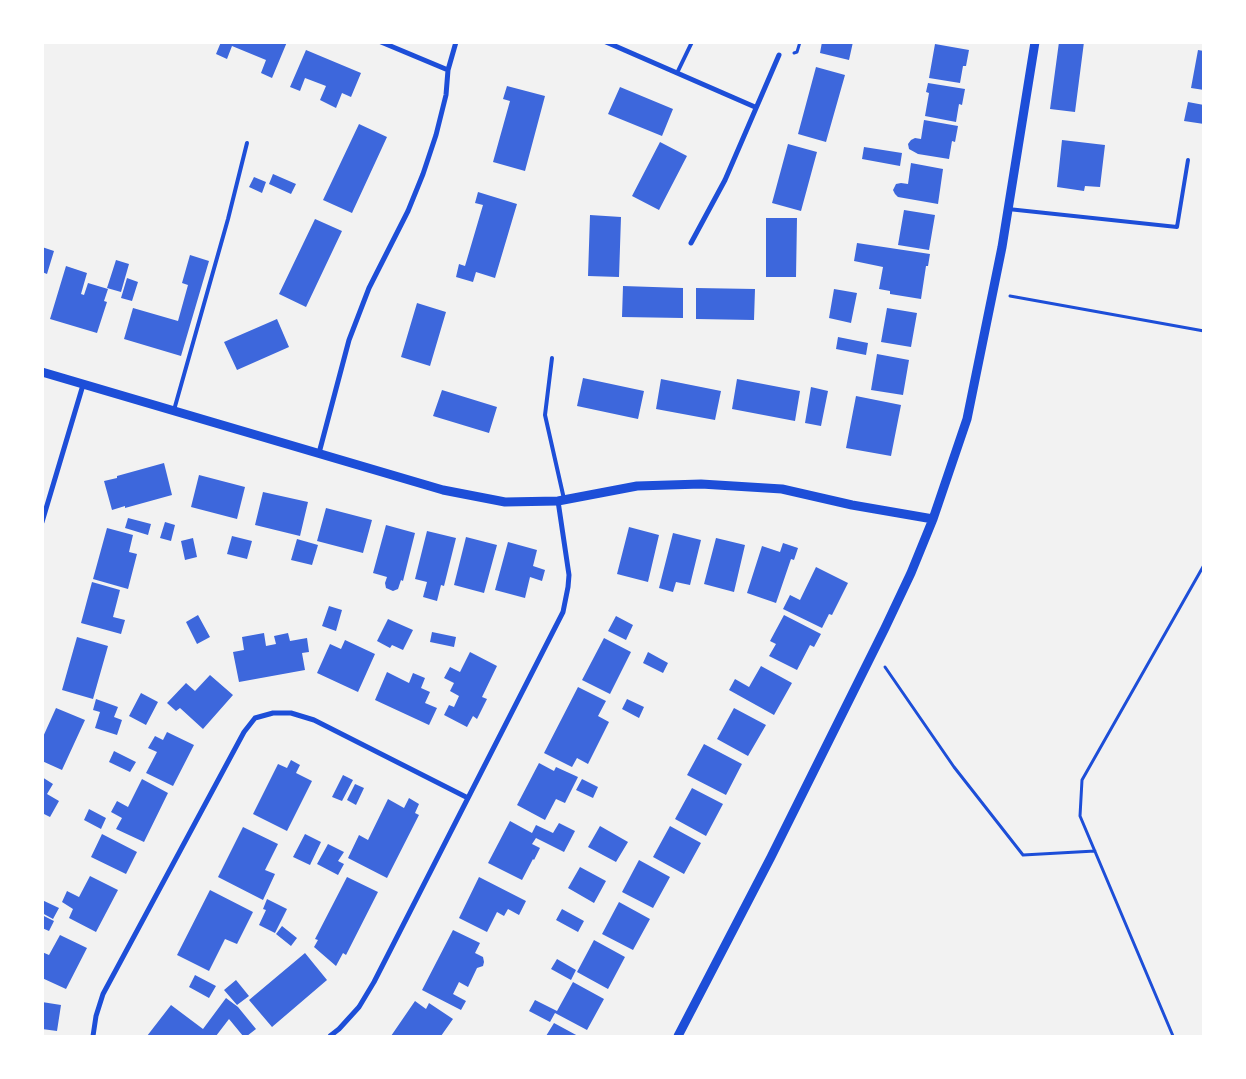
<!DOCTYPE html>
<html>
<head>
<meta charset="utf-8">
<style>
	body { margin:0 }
	#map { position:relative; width:1246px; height:1079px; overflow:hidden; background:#f2f2f2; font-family:"IBM Plex Sans",sans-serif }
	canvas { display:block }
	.frame { position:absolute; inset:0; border:44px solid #fff; pointer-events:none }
</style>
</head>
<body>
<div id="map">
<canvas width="1246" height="1079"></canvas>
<div class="frame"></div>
</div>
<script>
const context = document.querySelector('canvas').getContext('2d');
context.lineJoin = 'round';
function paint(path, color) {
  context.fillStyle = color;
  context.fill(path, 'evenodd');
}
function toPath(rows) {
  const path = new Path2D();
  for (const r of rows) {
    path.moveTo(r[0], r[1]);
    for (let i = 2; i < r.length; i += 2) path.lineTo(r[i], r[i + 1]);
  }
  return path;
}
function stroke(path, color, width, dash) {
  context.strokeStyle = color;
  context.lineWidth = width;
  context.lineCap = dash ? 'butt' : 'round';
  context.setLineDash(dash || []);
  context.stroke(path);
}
const building = toPath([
	[221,42,287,42,272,78,261,73,266,60,232,46,227,59,216,54],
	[822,42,853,42,849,60,820,53],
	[1059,42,1084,42,1075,112,1050,109],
	[935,44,969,50,966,66,963,66,960,83,929,78],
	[306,50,361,73,351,97,342,93,336,108,320,100,326,86,305,78,300,91,290,87],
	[1198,50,1204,51,1204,90,1191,88],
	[816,67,845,75,826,142,798,134],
	[928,83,965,89,962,105,959,104,956,122,925,116,929,93,926,92],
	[507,86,545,96,525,171,493,162,510,101,503,99],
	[620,87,673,109,662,136,608,114],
	[1188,102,1204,105,1204,124,1184,121],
	[924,120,958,126,955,142,952,141,949,159,918,154,909,149,908,144,911,140,915,138,921,139],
	[359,124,387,137,352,213,323,200],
	[1062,140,1105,145,1100,187,1085,186,1084,191,1057,187],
	[660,142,687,156,659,210,632,196],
	[788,144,817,152,801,211,772,203],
	[864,147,902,153,900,166,862,159],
	[911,163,943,169,938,204,898,197,895,194,893,190,896,184,901,183,908,184],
	[273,174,296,184,291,194,269,184],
	[254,177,266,182,262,193,249,187],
	[478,192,517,204,495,278,476,272,473,282,456,277,459,264,465,266,483,205,475,203],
	[904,210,935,215,929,250,898,245],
	[590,215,621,217,619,277,588,276],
	[766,218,797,218,796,277,766,277],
	[315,219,342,231,306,307,279,294],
	[857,243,930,254,928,266,926,266,921,299,890,294,890,291,879,289,883,267,854,261],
	[42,247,54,251,47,274,42,272],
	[190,255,209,261,181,356,124,339,133,308,178,321,188,285,182,283],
	[116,260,129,264,121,292,107,288],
	[66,266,87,273,81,294,84,295,88,283,108,289,104,301,107,302,97,333,50,319],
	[127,278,138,282,132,301,121,298],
	[623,286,683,288,683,318,622,317],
	[696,288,755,289,754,320,696,319],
	[834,289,857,293,851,323,829,318],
	[417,303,446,312,430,366,401,357],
	[887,308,917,313,911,347,881,342],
	[277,319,289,347,237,370,224,342],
	[838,337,868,343,866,355,836,349],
	[877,354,909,360,903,395,871,390],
	[583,378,644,391,638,419,577,406],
	[661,379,721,391,715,420,656,409],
	[737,379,800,391,795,421,732,409],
	[811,387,828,391,821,426,805,423],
	[442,390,497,407,489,433,433,416],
	[856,396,901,405,891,456,846,448],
	[164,463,172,495,125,508,125,506,112,510,104,481,117,478,117,476],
	[199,475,245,487,237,519,191,507],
	[263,492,308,502,300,536,255,525],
	[326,508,372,520,363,553,317,541],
	[128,518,151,524,148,535,125,528],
	[165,522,175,525,171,541,160,538],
	[386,525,415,533,403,581,401,580,398,589,393,591,386,588,385,583,387,577,373,573],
	[629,527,659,535,648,582,617,574],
	[107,528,133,535,129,552,137,554,128,589,93,579],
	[427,531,456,538,444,586,441,585,437,601,423,597,427,582,415,579],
	[673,533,701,540,690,585,676,582,673,592,659,588],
	[232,536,252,541,247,559,227,554],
	[466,537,497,545,484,593,454,585],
	[193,538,197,557,185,560,181,541],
	[716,538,745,545,734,592,704,584],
	[297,539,318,545,312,565,291,560],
	[508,542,537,550,533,566,545,570,542,581,530,577,525,598,495,590],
	[783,543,798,548,794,560,791,559,776,603,747,593,762,546,780,552],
	[816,567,848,583,832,615,829,614,822,628,783,609,790,595,800,600],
	[92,582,120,590,113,617,125,620,121,634,81,623],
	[329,606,342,610,336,631,322,626],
	[198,615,210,637,197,644,186,622],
	[784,615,821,634,814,647,810,645,797,670,769,656,776,644,770,641],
	[616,616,633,625,626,640,608,631],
	[388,619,413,630,403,650,392,645,390,648,377,641],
	[432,632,456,637,454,647,430,642],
	[264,633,266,646,276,644,274,636,288,633,290,641,307,638,309,652,302,653,305,670,239,682,233,652,244,650,242,637],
	[77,637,108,646,93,699,62,690],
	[604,638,631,652,610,694,582,680],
	[345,640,375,654,358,692,317,673,330,644,341,649],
	[470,652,497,666,482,697,487,699,477,719,473,716,467,727,444,715,449,705,454,707,459,696,450,691,454,683,444,678,450,667,460,672],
	[648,652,668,663,663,673,643,663],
	[761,666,792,683,774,715,729,690,735,679,749,687],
	[387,672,409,683,413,673,425,678,421,688,430,692,425,703,437,708,429,725,375,700],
	[210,675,233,695,203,729,180,708,176,711,167,703,186,683,195,691],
	[578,687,606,701,598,716,609,722,588,764,577,758,572,767,544,753],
	[141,693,158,702,146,725,129,716],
	[96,699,118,707,114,717,122,720,117,735,95,728,100,712,93,710],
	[627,699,644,707,639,718,622,709],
	[56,708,85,720,62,770,42,761,42,739],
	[734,708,766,725,748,756,717,739],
	[167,732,194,745,173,786,146,773,157,752,148,748,155,736,163,740],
	[704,744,742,764,726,795,687,775],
	[114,751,136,762,130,772,109,762],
	[291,760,300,765,296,773,312,781,287,831,253,814,278,764,287,768],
	[539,763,554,771,556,767,578,777,565,803,556,799,545,820,517,805],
	[343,775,353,780,342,801,332,797],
	[42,777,53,784,47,794,59,801,50,817,42,813],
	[142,779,168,793,144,842,116,829,122,818,111,812,117,801,128,807],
	[582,779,598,787,593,798,576,790],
	[355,784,364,788,356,805,347,800],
	[692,788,723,804,706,836,675,819],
	[409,798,419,804,415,813,419,815,387,878,348,858,359,835,368,840,388,799,404,808],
	[89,809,106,818,101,829,84,820],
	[510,821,532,833,536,825,553,833,559,823,575,831,564,852,536,838,532,844,540,848,534,860,533,859,522,880,488,863],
	[600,826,628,842,616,862,588,847],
	[670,826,701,843,684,874,653,857],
	[243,827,278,844,265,870,275,874,263,900,218,877],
	[102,834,137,852,126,874,91,857],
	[305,834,321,842,310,865,293,857],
	[328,844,344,852,338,861,344,864,338,875,317,864],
	[639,860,670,877,653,908,622,892],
	[580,867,606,881,594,903,568,888],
	[90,876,118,890,96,932,69,918,73,909,62,902,67,891,79,897],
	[347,877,378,892,346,955,343,953,336,966,314,947,318,940,315,939],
	[479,877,526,901,519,915,508,909,504,916,497,912,487,932,459,918],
	[210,890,253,912,237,944,225,939,209,971,177,955],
	[267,899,287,909,275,933,259,925,266,910,263,909],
	[42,900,59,908,53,919,42,913],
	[619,902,650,919,633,950,602,934],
	[562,909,584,921,578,932,556,920],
	[42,915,54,921,49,931,42,928],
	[282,926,297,938,291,946,276,934],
	[453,930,480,943,475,953,483,957,484,962,483,966,477,968,468,987,459,982,453,994,466,1001,461,1010,422,990],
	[60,935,87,948,66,989,42,978,42,952,49,955],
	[594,940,625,957,608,989,577,972],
	[305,953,327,980,272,1027,249,1000],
	[557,959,576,970,571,980,551,969],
	[195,975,216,986,209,998,189,987],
	[236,980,249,996,237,1005,224,990],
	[573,982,604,999,587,1030,555,1013,550,1022,529,1011,535,1000,557,1011],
	[226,998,238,1007,256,1029,247,1036,243,1036,229,1019,216,1036,147,1036,171,1005,203,1029],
	[415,1001,426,1009,429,1003,453,1019,441,1036,391,1036],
	[42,1002,61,1005,57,1031,42,1029],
	[554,1023,578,1036,546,1036]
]);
const path = toPath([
	[794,53,797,52,800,42],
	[1010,296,1204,331],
	[885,667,954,767,1023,855,1095,851],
	[1173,1036,1080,816,1082,780,1204,565]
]);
const service = toPath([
	[677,73,692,42],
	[1008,209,1177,227,1188,160],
	[552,358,545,415,564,499],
	[174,410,228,219,247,143]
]);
const minor = toPath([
	[381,42,448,70],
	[606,42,755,107],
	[691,243,725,180,779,55],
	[319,453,349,340,369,288,408,211,423,174,436,135,446,95,448,70,456,42],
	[42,522,83,385],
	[93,1036,96,1016,103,994,244,732,255,718,273,713,291,713,314,720,468,798],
	[330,1036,339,1029,359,1007,374,982,563,612,568,587,569,575,558,501]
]);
const tertiary = toPath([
	[42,372,443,490,505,502,558,501,637,486,701,484,782,489,852,505,933,519],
	[678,1036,771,857,885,628,911,573,933,519,967,419,1002,247,1035,42]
]);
paint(building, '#3d67dc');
stroke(path, '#1d4ed8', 3);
stroke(service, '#1d4ed8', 4);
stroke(minor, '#1d4ed8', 5);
stroke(tertiary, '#1d4ed8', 9);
</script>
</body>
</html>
